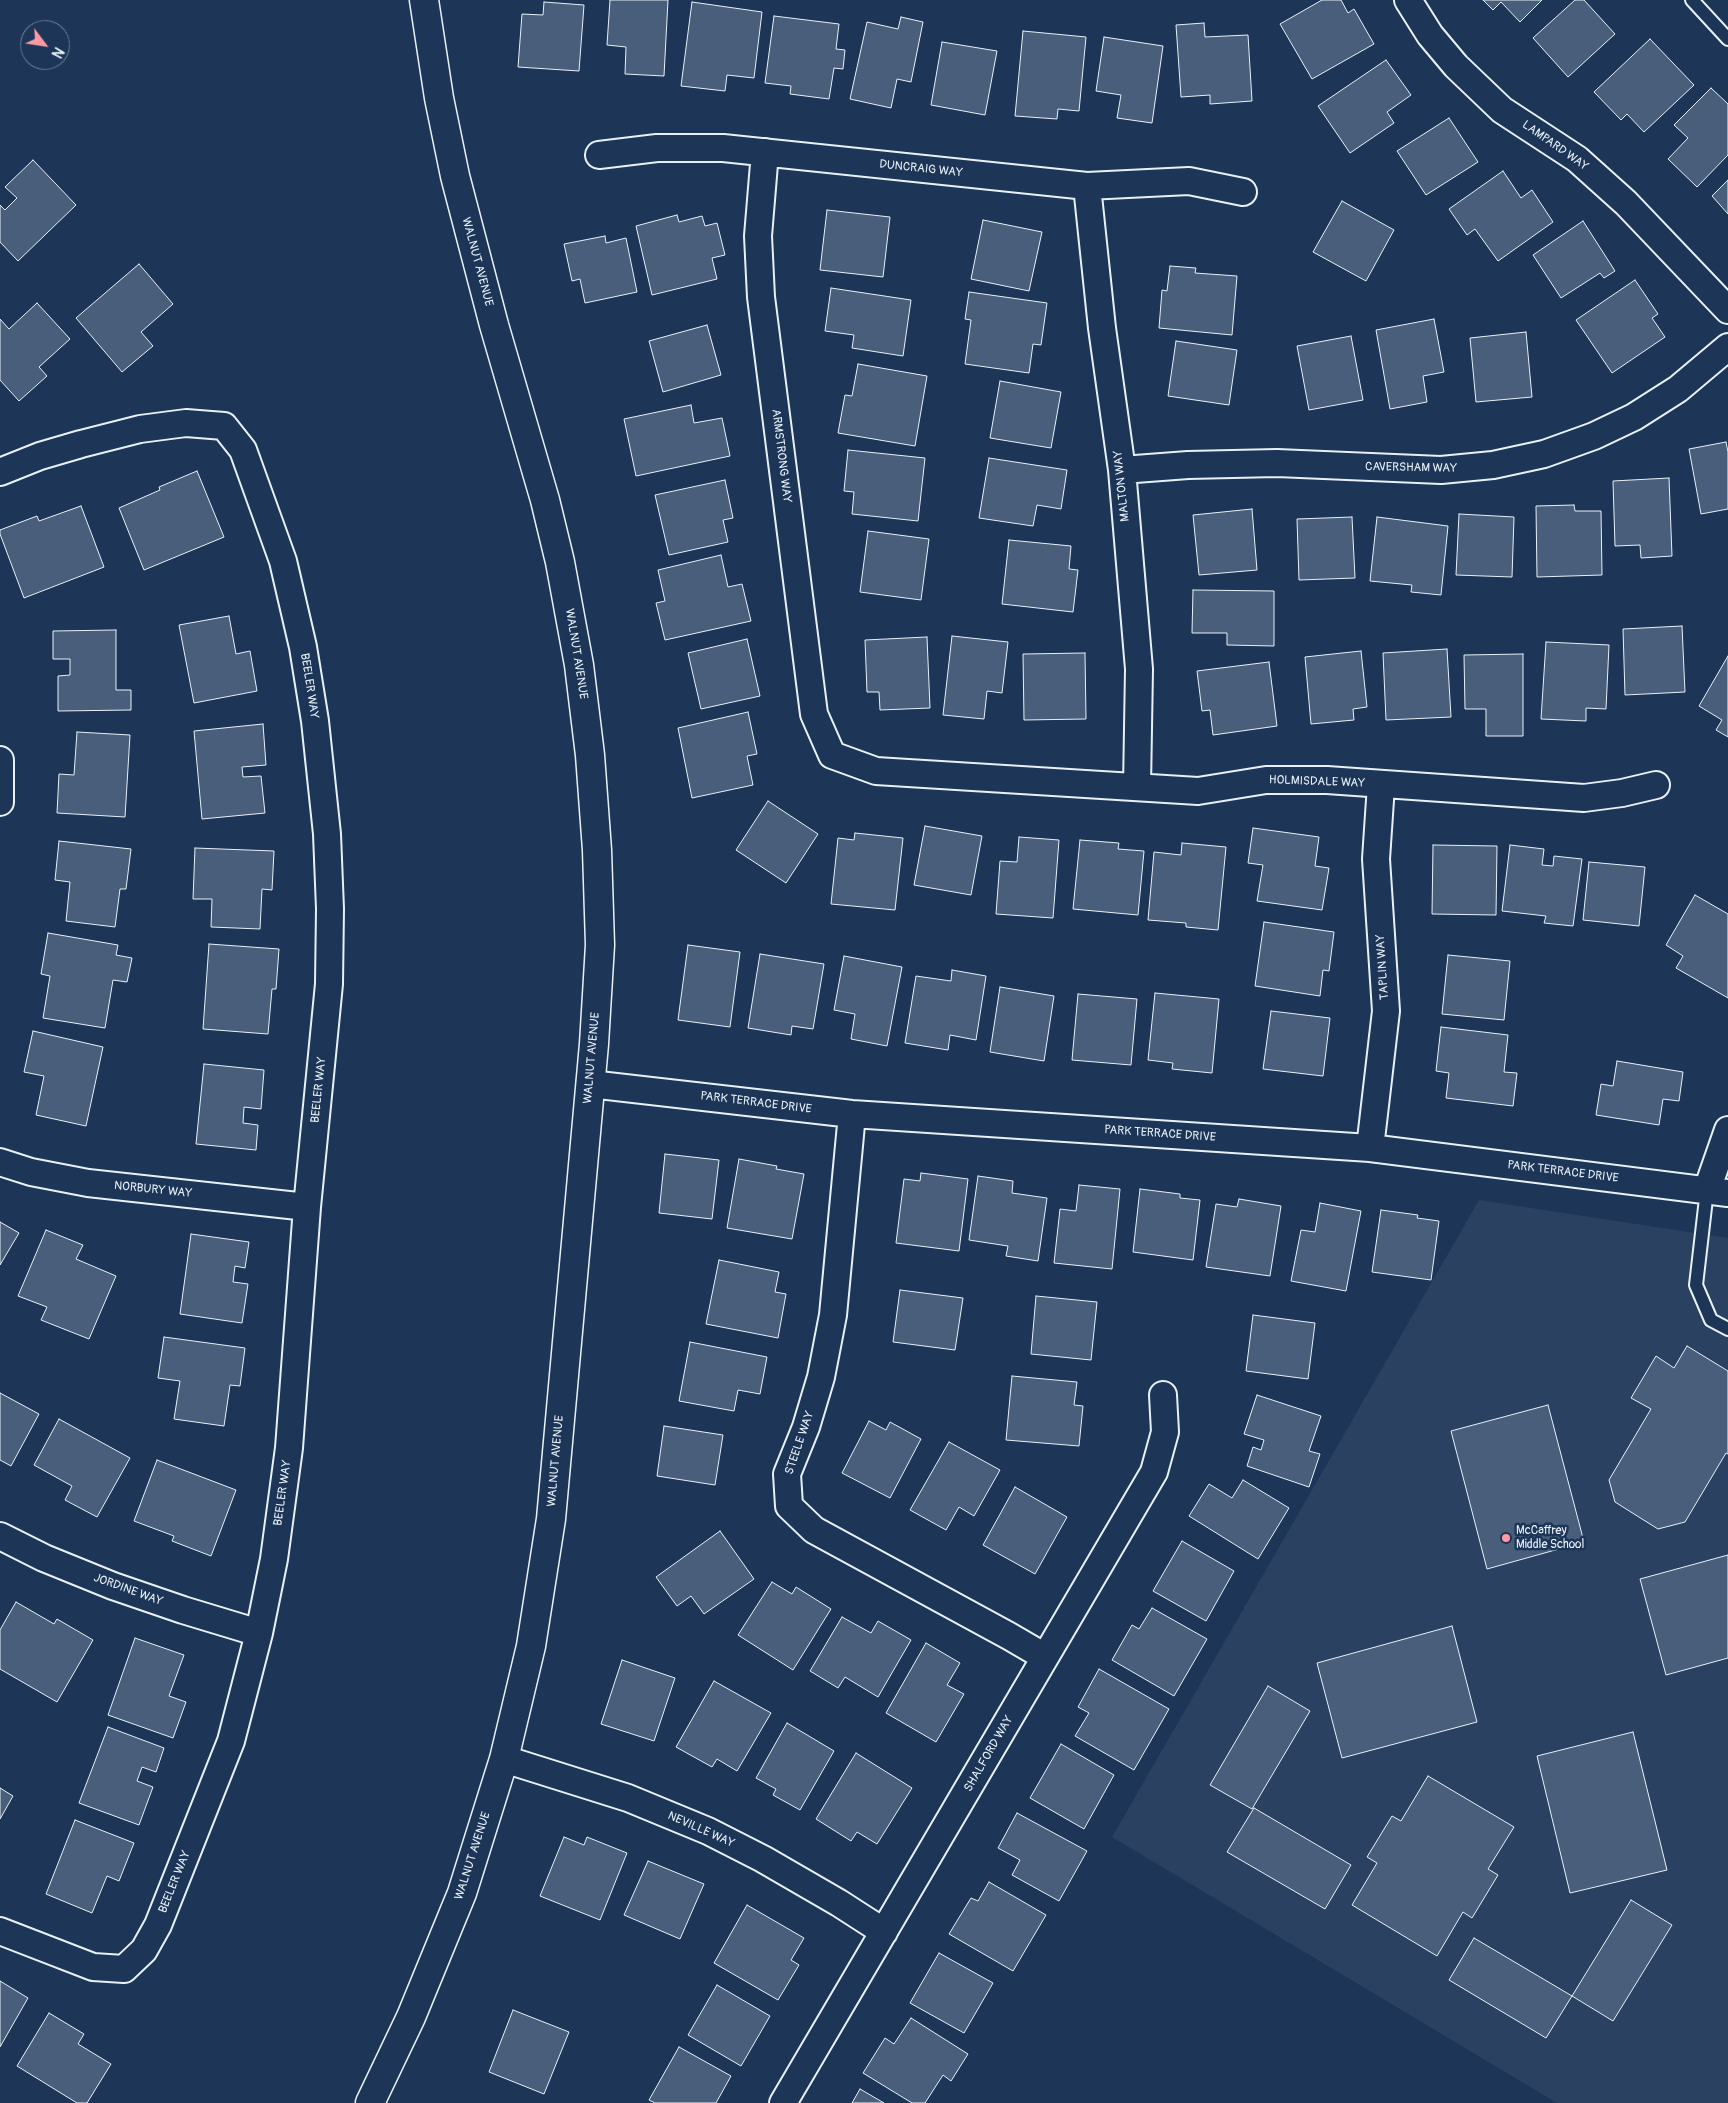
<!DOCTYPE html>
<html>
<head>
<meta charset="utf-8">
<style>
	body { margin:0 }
	#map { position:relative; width:1728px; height:2103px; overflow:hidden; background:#1d3557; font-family:Pangolin,sans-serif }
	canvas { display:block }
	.north { position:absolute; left:20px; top:20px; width:50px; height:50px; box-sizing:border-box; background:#1d3557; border:1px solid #6e8097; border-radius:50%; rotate:121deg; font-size:14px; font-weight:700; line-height:20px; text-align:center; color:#e8f1f8 }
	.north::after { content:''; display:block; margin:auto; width:18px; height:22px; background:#ff9aa2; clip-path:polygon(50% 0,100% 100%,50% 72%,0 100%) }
</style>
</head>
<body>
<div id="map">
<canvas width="1728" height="2103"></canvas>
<div class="north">N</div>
</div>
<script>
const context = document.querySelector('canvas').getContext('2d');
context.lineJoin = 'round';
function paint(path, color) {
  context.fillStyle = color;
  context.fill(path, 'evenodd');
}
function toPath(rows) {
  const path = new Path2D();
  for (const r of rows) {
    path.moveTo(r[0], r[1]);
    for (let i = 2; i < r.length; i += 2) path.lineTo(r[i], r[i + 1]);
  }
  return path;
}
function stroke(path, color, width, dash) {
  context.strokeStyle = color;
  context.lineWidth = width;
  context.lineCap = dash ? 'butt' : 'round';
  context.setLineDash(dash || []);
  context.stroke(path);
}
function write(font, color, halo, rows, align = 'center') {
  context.font = font + ' Pangolin,sans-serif';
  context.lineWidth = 5;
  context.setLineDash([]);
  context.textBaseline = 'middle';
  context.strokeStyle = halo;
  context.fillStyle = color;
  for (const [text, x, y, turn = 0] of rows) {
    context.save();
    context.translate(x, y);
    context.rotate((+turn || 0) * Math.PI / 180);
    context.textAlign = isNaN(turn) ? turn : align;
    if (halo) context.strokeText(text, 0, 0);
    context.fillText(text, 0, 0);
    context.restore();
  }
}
const built = toPath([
	[1479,1200,1728,1238,1728,2103,1557,2103,1112,1837]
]);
const building = toPath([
	[610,0,668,0,664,76,625,74,626,47,607,45,610,0],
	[1322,0,1341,0,1348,13,1354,9,1374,44,1312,79,1280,24,1322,0],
	[1483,0,1542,0,1520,22,1501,2,1493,10,1483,0],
	[1575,0,1584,0,1615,34,1568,77,1533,38,1575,0],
	[544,2,584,5,579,71,518,67,522,14,543,15,544,2],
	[692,2,762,12,754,78,727,75,725,91,681,86,692,2],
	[774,16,839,24,836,49,845,50,843,69,834,68,829,99,790,94,791,86,765,83,774,16],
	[901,17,923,22,911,82,897,79,891,108,850,99,867,22,898,29,901,17],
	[1204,23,1205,37,1248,35,1252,101,1210,104,1210,95,1181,97,1176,25,1204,23],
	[1023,31,1086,37,1079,111,1058,109,1057,119,1015,116,1023,31],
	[1104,37,1163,46,1152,123,1117,118,1121,95,1096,91,1104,37],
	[1650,39,1694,85,1644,132,1627,114,1621,120,1594,92,1650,39],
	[942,42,997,51,985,115,931,105,942,42],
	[1386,60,1411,95,1387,112,1394,123,1350,153,1318,106,1386,60],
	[1711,88,1728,104,1728,155,1697,187,1668,159,1688,138,1674,125,1711,88],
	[1449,118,1478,162,1426,195,1397,151,1449,118],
	[33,160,76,205,18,261,0,242,0,205,5,210,17,198,5,187,33,160],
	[1503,171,1521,198,1532,190,1553,222,1498,261,1475,229,1467,235,1449,209,1503,171],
	[1728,180,1728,214,1712,196,1728,180],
	[1342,201,1394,230,1366,281,1313,252,1342,201],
	[827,210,890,217,883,277,820,270,827,210],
	[677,215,679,222,702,216,705,226,717,223,725,255,712,258,717,279,652,295,636,226,677,215],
	[983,220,1042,232,1029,291,971,279,983,220],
	[1583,221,1615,271,1604,278,1600,273,1561,298,1533,255,1583,221],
	[605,236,606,243,626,238,637,292,585,303,580,279,572,281,564,244,605,236],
	[139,264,173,304,141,332,153,346,122,372,76,318,139,264],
	[1170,266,1196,268,1195,273,1237,276,1232,335,1159,328,1162,290,1167,291,1170,266],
	[1635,280,1658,314,1652,318,1665,337,1612,373,1576,320,1635,280],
	[831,288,911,300,903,356,852,348,854,335,825,331,831,288],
	[969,292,1047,303,1041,345,1033,344,1029,373,965,364,971,320,965,319,969,292],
	[37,303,70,339,39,367,47,376,19,401,0,380,0,319,9,329,37,303],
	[1434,319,1444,372,1423,376,1427,402,1390,409,1376,330,1434,319],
	[707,325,721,375,663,392,649,341,707,325],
	[1526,332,1532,397,1476,402,1470,338,1526,332],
	[1351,336,1363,400,1309,410,1297,346,1351,336],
	[1176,341,1237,350,1229,405,1168,396,1176,341],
	[858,364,927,376,915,446,838,433,845,395,852,396,858,364],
	[1000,381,1061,392,1051,448,990,438,1000,381],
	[691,405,694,423,722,418,730,456,636,476,624,419,691,405],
	[1726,442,1728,452,1728,509,1701,514,1689,449,1726,442],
	[848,450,925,458,918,521,852,514,854,492,844,491,848,450],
	[989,458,1067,470,1061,509,1037,505,1033,526,979,518,989,458],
	[197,471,224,537,144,570,119,508,160,490,159,487,197,471],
	[1669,478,1672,556,1641,558,1640,545,1615,546,1613,481,1669,478],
	[725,480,733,518,723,520,728,542,669,555,655,495,725,480],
	[1574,505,1575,511,1601,511,1602,575,1537,577,1536,506,1574,505],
	[81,506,104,567,24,598,0,534,0,530,37,516,39,521,81,506],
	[1252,509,1257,570,1199,575,1193,515,1252,509],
	[1459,514,1514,517,1512,577,1456,575,1459,514],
	[1352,517,1355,578,1299,580,1297,519,1352,517],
	[1377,517,1448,526,1441,595,1411,592,1412,585,1370,581,1377,517],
	[868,531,929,539,921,600,860,592,868,531],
	[1009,540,1071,546,1069,569,1078,570,1073,612,1002,604,1009,540],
	[721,555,728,587,742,584,751,621,665,640,656,603,665,601,658,570,721,555],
	[1193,590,1274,591,1274,646,1227,645,1227,633,1192,633,1193,590],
	[229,616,236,654,250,651,257,691,194,703,179,625,229,616],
	[1682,626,1685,692,1625,695,1623,629,1682,626],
	[116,630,116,690,131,690,131,710,58,711,58,676,70,675,70,659,53,659,53,631,116,630],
	[952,636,1008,642,1002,693,987,691,984,719,943,715,952,636],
	[927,637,930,708,880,710,879,692,867,692,865,640,927,637],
	[747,639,760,696,701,709,688,653,747,639],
	[1546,642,1609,645,1606,709,1586,708,1586,721,1541,719,1546,642],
	[1447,649,1451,717,1386,720,1383,653,1447,649],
	[1361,651,1367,707,1353,709,1354,720,1311,724,1305,657,1361,651],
	[1085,653,1086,719,1024,720,1023,654,1085,653],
	[1523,654,1523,736,1486,736,1486,709,1465,709,1464,655,1523,654],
	[1728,656,1728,737,1716,730,1722,720,1699,706,1728,656],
	[1269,662,1277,726,1213,735,1210,710,1202,711,1197,671,1269,662],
	[748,712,757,754,747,756,753,785,692,798,678,728,748,712],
	[263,724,266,765,242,767,243,777,261,776,265,813,202,819,194,731,263,724],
	[77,732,130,735,125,817,57,813,59,774,74,775,77,732],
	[768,801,818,834,786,883,736,850,768,801],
	[925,826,982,836,971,895,914,885,925,826],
	[1253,828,1319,837,1315,866,1329,868,1322,910,1257,901,1263,865,1248,863,1253,828],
	[855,833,903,838,895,910,831,904,838,838,854,840,855,833],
	[1019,837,1059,840,1053,918,996,914,1000,861,1017,862,1019,837],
	[1080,840,1119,843,1118,849,1144,851,1138,915,1073,909,1080,840],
	[59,841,131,849,126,889,120,889,115,927,66,921,70,882,55,880,59,841],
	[1182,843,1226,847,1218,930,1186,927,1186,923,1148,920,1154,852,1181,855,1182,843],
	[1433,845,1497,846,1496,915,1432,914,1433,845],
	[1510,845,1544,849,1542,865,1553,866,1554,856,1582,859,1573,926,1544,923,1546,916,1502,911,1510,845],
	[195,848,274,851,272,890,262,889,260,929,211,927,212,899,193,899,195,848],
	[1589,862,1645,867,1639,926,1583,920,1589,862],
	[1695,895,1728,914,1728,998,1676,968,1683,956,1666,945,1695,895],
	[1264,922,1334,932,1329,971,1323,970,1320,996,1255,986,1264,922],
	[48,933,118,945,116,955,132,958,127,982,113,980,105,1028,43,1018,50,976,41,974,48,933],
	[209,944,279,949,276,989,272,989,268,1034,203,1029,209,944],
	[688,945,740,952,730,1027,678,1020,688,945],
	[760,954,824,964,813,1029,792,1026,791,1035,748,1028,760,954],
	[1448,955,1510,961,1504,1020,1442,1014,1448,955],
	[844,956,902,967,887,1046,851,1039,855,1014,834,1010,844,956],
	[952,970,986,976,976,1040,950,1035,948,1050,905,1043,916,976,951,981,952,970],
	[1000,987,1054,996,1044,1061,990,1052,1000,987],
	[1155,993,1219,999,1212,1073,1172,1069,1173,1063,1148,1060,1155,993],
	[1078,994,1137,999,1131,1065,1072,1060,1078,994],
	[1271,1011,1330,1018,1323,1076,1263,1069,1271,1011],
	[1441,1027,1508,1035,1504,1072,1517,1073,1513,1106,1446,1098,1449,1073,1436,1071,1441,1027],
	[33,1031,103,1047,86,1126,36,1115,44,1076,24,1072,33,1031],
	[1617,1061,1683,1072,1679,1101,1663,1099,1659,1125,1596,1115,1601,1084,1613,1086,1617,1061],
	[204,1064,264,1070,261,1109,244,1107,243,1123,258,1125,256,1150,196,1144,204,1064],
	[665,1154,719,1160,712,1219,659,1213,665,1154],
	[739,1159,777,1166,776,1169,804,1174,792,1239,727,1228,739,1159],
	[921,1173,968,1179,959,1251,896,1243,904,1179,920,1181,921,1173],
	[978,1176,1013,1181,1012,1193,1047,1198,1038,1261,1006,1256,1008,1246,969,1240,978,1176],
	[1079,1185,1120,1189,1112,1269,1054,1263,1060,1209,1076,1211,1079,1185],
	[1140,1189,1180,1194,1180,1198,1200,1200,1193,1260,1133,1252,1140,1189],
	[1239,1199,1281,1206,1270,1276,1206,1267,1216,1204,1237,1207,1239,1199],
	[1320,1203,1361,1211,1346,1291,1291,1281,1301,1230,1315,1232,1320,1203],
	[1381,1210,1418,1215,1417,1218,1439,1221,1431,1280,1372,1272,1381,1210],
	[0,1222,19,1233,0,1265,0,1222],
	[46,1230,83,1245,76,1259,116,1276,89,1339,41,1320,47,1307,18,1296,46,1230],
	[191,1234,249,1242,245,1268,235,1266,233,1282,248,1284,242,1323,180,1314,191,1234],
	[719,1260,779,1272,775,1292,786,1294,778,1338,706,1324,719,1260],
	[900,1290,963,1298,955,1350,893,1342,900,1290],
	[1036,1296,1097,1302,1091,1360,1031,1354,1036,1296],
	[1253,1315,1315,1323,1308,1379,1246,1371,1253,1315],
	[164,1337,245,1348,240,1386,230,1385,224,1426,174,1419,180,1381,158,1378,164,1337],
	[690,1342,767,1357,760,1394,738,1390,734,1411,679,1401,690,1342],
	[1687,1346,1728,1371,1728,1454,1726,1453,1685,1522,1658,1529,1615,1502,1609,1480,1651,1409,1631,1398,1656,1356,1674,1368,1687,1346],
	[1012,1376,1077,1382,1074,1405,1083,1406,1079,1446,1006,1440,1012,1376],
	[0,1393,39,1414,11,1466,0,1460,0,1393],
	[1257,1395,1321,1416,1309,1451,1320,1454,1309,1487,1247,1466,1253,1447,1261,1450,1264,1440,1244,1434,1257,1395],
	[1548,1405,1584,1542,1487,1569,1451,1431,1548,1405],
	[59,1419,130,1458,97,1517,65,1500,72,1486,34,1465,59,1419],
	[869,1421,886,1430,890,1422,921,1439,890,1498,842,1473,869,1421],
	[664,1426,723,1435,715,1485,657,1476,664,1426],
	[949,1442,1000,1470,974,1516,959,1507,946,1530,910,1510,949,1442],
	[157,1460,236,1490,211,1556,172,1541,174,1536,134,1521,157,1460],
	[1243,1480,1289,1508,1258,1559,1189,1516,1209,1484,1232,1498,1243,1480],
	[1015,1487,1067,1517,1035,1574,983,1545,1015,1487],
	[720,1531,754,1579,704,1614,691,1596,677,1606,656,1577,720,1531],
	[1182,1541,1234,1571,1206,1621,1153,1591,1182,1541],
	[1728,1555,1728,1658,1666,1675,1640,1579,1728,1555],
	[772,1582,792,1594,796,1587,831,1609,793,1670,738,1635,772,1582],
	[16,1602,54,1624,57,1619,93,1640,57,1702,0,1669,0,1630,16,1602],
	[1152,1608,1207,1639,1174,1696,1112,1660,1132,1625,1139,1629,1152,1608],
	[842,1617,871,1633,878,1621,911,1640,878,1697,845,1677,838,1688,810,1671,842,1617],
	[1452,1626,1477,1722,1342,1758,1317,1663,1452,1626],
	[135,1638,184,1655,169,1696,186,1702,173,1738,108,1715,135,1638],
	[926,1643,960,1663,947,1685,964,1694,936,1742,886,1713,926,1643],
	[622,1660,675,1678,654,1741,601,1724,622,1660],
	[1099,1669,1169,1709,1134,1770,1075,1736,1089,1713,1078,1707,1099,1669],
	[714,1681,771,1713,737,1771,717,1759,712,1767,676,1747,714,1681],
	[1268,1686,1310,1711,1252,1809,1210,1785,1268,1686],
	[787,1723,834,1751,800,1810,773,1795,776,1789,756,1778,787,1723],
	[108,1727,164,1748,156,1772,142,1767,137,1781,153,1787,139,1825,79,1803,108,1727],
	[1633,1732,1667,1870,1570,1893,1537,1756,1633,1732],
	[1061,1744,1114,1775,1084,1829,1030,1798,1061,1744],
	[856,1753,912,1788,877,1844,857,1832,851,1841,816,1819,856,1753],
	[1428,1776,1514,1827,1488,1869,1498,1875,1472,1918,1463,1912,1437,1956,1352,1905,1377,1863,1367,1857,1392,1816,1401,1821,1428,1776],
	[0,1788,13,1796,0,1819,0,1788],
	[1254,1808,1351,1865,1325,1909,1227,1852,1254,1808],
	[1017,1813,1087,1851,1059,1901,1012,1875,1020,1860,998,1848,1017,1813],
	[75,1820,134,1843,119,1881,107,1876,92,1913,46,1894,75,1820],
	[564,1837,584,1845,587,1837,627,1853,600,1920,540,1896,564,1837],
	[648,1861,704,1884,680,1939,624,1915,648,1861],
	[989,1882,1046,1915,1013,1971,949,1934,971,1898,978,1901,989,1882],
	[1631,1900,1672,1925,1613,2021,1572,1996,1631,1900],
	[747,1905,804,1938,791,1960,799,1965,778,2000,714,1963,747,1905],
	[1474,1938,1572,1996,1546,2038,1449,1980,1474,1938],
	[939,1953,993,1983,964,2033,910,2003,939,1953],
	[0,1981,28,1998,0,2047,0,1981],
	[717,1985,770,2016,741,2066,688,2035,717,1985],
	[513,2010,569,2032,544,2094,489,2072,513,2010],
	[49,2013,84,2034,78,2044,111,2064,87,2103,77,2103,17,2066,49,2013],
	[911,2018,968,2054,951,2081,943,2075,925,2103,912,2103,863,2073,885,2038,894,2044,911,2018],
	[679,2047,731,2076,716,2103,655,2103,649,2100,679,2047],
	[860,2089,884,2103,852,2103,860,2089]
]);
const service = toPath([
	[1692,0,1728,39],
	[1707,1190,1696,1285,1711,1320,1728,1329]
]);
const minor = toPath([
	[1408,0,1430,35,1456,66,1502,110,1577,159,1626,203,1728,310],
	[765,152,758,236,761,297,814,714,832,755,876,771,1198,791,1266,780,1327,780,1584,798,1622,793,1656,785],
	[599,155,657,148,723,148,1087,186,1189,181,1243,192],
	[1087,186,1102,328,1122,470,1139,669,1137,787],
	[1122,470,1188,465,1277,463,1441,470,1493,465,1544,454,1594,436,1634,417,1678,389,1728,347],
	[0,472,40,456,81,444,140,429,186,423,224,426,243,450,283,561,303,647,315,721,327,834,330,909,329,984,307,1207,289,1448,274,1559,259,1633,231,1741,158,1925,144,1950,124,1969,93,1967,0,1931],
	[0,760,0,802],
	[590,1084,852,1114,1370,1148,1728,1193],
	[852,1114,833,1315,821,1377,806,1427,787,1474,789,1506,814,1530,1009,1636,1045,1657],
	[1370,1148,1386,1011,1376,859,1381,785],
	[0,1162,31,1172,88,1183,307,1207],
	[1707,1190,1728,1130],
	[0,1536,44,1558,113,1586,183,1610,259,1633],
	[504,1759,628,1798,708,1831,763,1859,839,1903,884,1932],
	[783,2103,1154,1472,1165,1432,1163,1395]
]);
const tertiary = toPath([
	[370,2103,411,2017,462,1893,504,1759,531,1646,551,1519,594,1044,600,945,597,850,590,755,579,665,560,562,545,500,494,325,455,176,439,98,424,0]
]);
const markers = [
	[1506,1538,5,"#ff9aa2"]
];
const streetNames = [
	["LAMPARD WAY",1555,146,35],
	["DUNCRAIG WAY",921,169,6],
	["WALNUT AVENUE",477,262,75],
	["ARMSTRONG WAY",781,456,83],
	["CAVERSHAM WAY",1411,468,1],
	["MALTON WAY",1122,486,-96],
	["WALNUT AVENUE",576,654,81],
	["BEELER WAY",309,686,81],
	["HOLMISDALE WAY",1317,782,2],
	["TAPLIN WAY",1383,967,-94],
	["WALNUT AVENUE",592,1058,-85],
	["BEELER WAY",319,1090,-84],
	["PARK TERRACE DRIVE",756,1103,7],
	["PARK TERRACE DRIVE",1160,1134,4],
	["PARK TERRACE DRIVE",1563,1172,7],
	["NORBURY WAY",153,1190,6],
	["STEELE WAY",800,1443,-71],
	["WALNUT AVENUE",556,1461,-85],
	["BEELER WAY",283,1493,-82],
	["JORDINE WAY",128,1590,20],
	["SHALFORD WAY",989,1754,-60],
	["NEVILLE WAY",701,1830,24],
	["WALNUT AVENUE",473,1856,-72],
	["BEELER WAY",175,1882,-68]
];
const poiNames = [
	["McCaffrey",1516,1531],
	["Middle School",1516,1545]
];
paint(built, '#2a4162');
paint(building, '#495e7a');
stroke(building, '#e8f1f8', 1);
stroke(service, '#e8f1f8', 16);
stroke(minor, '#e8f1f8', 30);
stroke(tertiary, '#e8f1f8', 31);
stroke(service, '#1d3557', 12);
stroke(minor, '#1d3557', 26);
stroke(tertiary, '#1d3557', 28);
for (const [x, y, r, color] of markers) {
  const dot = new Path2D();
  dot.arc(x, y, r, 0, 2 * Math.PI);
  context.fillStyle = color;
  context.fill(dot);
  stroke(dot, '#1d3557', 2);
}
write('12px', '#e8f1f8', '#1d3557', streetNames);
write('12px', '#e8f1f8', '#1d3557', poiNames, 'left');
</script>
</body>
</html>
